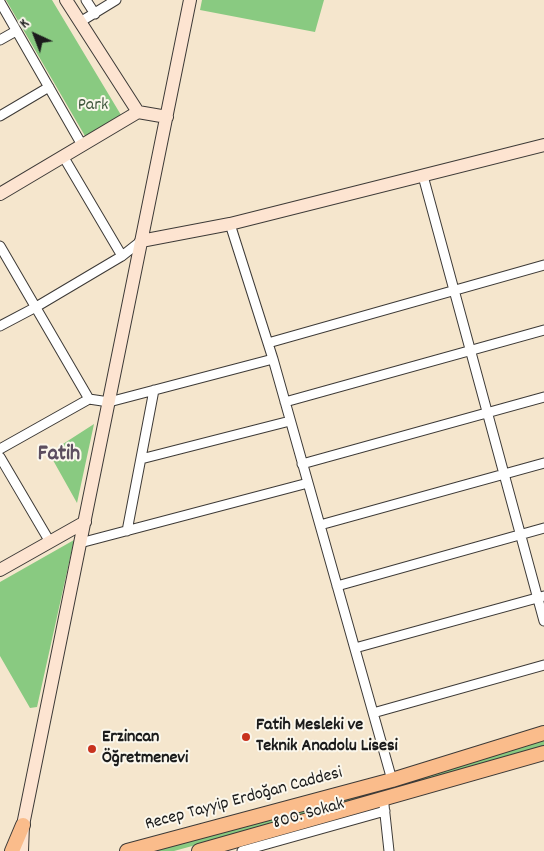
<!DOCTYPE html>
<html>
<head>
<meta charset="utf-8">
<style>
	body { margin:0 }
	#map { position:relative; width:544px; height:851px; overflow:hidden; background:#f5e6cd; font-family:Dekko,sans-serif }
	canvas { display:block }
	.north { position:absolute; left:10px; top:10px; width:50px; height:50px; -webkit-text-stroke:4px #fbf7ec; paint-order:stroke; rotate:317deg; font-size:14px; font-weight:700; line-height:20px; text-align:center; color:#1c1c1c }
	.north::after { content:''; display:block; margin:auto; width:18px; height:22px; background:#1c1c1c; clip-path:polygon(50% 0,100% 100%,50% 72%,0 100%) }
</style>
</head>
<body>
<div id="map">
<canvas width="544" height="851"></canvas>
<div class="north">K</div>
</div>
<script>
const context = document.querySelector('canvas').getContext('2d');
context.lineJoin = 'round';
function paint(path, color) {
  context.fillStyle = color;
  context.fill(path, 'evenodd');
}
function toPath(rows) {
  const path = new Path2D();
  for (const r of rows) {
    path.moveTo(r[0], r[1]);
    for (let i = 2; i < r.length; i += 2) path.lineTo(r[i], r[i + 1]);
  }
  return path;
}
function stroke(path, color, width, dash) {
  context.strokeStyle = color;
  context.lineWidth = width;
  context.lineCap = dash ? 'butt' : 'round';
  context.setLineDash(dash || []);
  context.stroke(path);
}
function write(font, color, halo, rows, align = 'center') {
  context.font = font + ' Dekko,sans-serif';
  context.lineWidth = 4;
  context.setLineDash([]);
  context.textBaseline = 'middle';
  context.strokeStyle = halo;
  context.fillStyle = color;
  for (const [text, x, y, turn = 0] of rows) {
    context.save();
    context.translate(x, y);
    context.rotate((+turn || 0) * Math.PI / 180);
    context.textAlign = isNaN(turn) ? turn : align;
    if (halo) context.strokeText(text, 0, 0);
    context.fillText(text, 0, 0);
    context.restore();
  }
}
const green = toPath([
	[6,0,52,0,121,115,85,136],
	[202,0,324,0,315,32,200,10],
	[94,424,77,503,49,453],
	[74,540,37,707,30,708,0,656,0,582],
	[544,740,544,747,335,807,174,851,149,851]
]);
const street = toPath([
	[86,0,95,14],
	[0,2,82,145],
	[80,22,116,0],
	[0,40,16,31],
	[0,116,49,87],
	[63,156,122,256],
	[423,176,544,621],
	[230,224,273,359,392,780],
	[0,246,89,399,109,402,273,359],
	[0,326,36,307,122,256,141,241],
	[268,343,544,265],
	[285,402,544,330],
	[0,449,89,399],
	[0,457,50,542],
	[141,459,290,421],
	[302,464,544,397],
	[320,525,544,463],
	[127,531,154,390],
	[80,543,308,483],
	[337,586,544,528],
	[355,648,544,596],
	[373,713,544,665],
	[384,805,389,851],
	[242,851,385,811]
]);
const secondary = toPath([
	[66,0,138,112,167,117],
	[0,194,138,112],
	[141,241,230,224,544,145],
	[0,570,85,522],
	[22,851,23,825,190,0]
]);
const primary = toPath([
	[12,851,23,825],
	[127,851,392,780,544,733],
	[199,851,544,753]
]);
const markers = [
	[246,737,5,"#c8321e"],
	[92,749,5,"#c8321e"]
];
const parkNames = [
	["Park",93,107]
];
const poiNames = [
	["Fatih Mesleki ve",256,727],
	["Teknik Anadolu Lisesi",256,748],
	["Erzincan",102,739],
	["Öğretmenevi",102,760]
];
const streetNames = [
	["Recep Tayyip Erdoğan Caddesi",244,800,-15],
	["800. Sokak",309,815,-16]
];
const districtNames = [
	["Fatih",59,456]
];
paint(green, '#89ca81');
stroke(street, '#3d3a37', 11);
stroke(secondary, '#3d3a37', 14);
stroke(primary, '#3d3a37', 16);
stroke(street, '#fff', 9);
stroke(secondary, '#fde4d1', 12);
stroke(primary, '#fabc8b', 14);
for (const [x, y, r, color] of markers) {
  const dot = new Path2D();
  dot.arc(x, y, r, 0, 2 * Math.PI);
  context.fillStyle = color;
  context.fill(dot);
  stroke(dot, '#fbf7ec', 2);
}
write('18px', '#42593f', '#fbf7ec', parkNames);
write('bold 18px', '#1c1c1c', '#fbf7ec', poiNames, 'left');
write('18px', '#1c1c1c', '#fbf7ec', streetNames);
write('bold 22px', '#5c4e5f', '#fbf7ec', districtNames);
</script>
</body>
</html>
